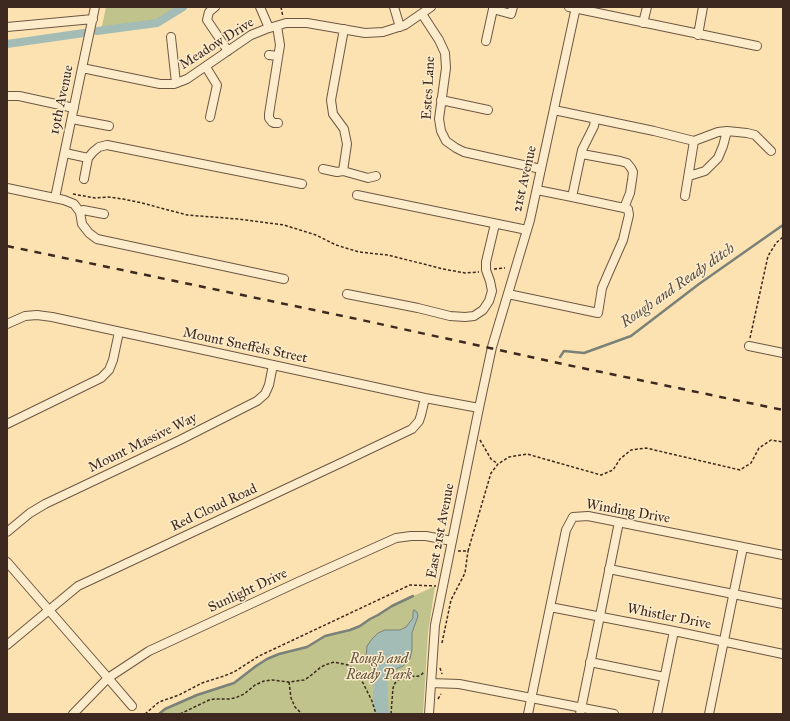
<!DOCTYPE html>
<html>
<head>
<meta charset="utf-8">
<style>
	body { margin:0 }
	#map { position:relative; width:790px; height:721px; overflow:hidden; background:#fce2b1; font-family:"IM FELL Great Primer",serif }
	canvas { display:block }
	.frame { position:absolute; inset:0; border:8px solid #3d291f; pointer-events:none }
</style>
</head>
<body>
<div id="map">
<canvas width="790" height="721"></canvas>
<div class="frame"></div>
</div>
<script>
const context = document.querySelector('canvas').getContext('2d');
context.lineJoin = 'round';
function paint(path, color) {
  context.fillStyle = color;
  context.fill(path, 'evenodd');
}
function toPath(rows) {
  const path = new Path2D();
  for (const r of rows) {
    path.moveTo(r[0], r[1]);
    for (let i = 2; i < r.length; i += 2) path.lineTo(r[i], r[i + 1]);
  }
  return path;
}
function stroke(path, color, width, dash) {
  context.strokeStyle = color;
  context.lineWidth = width;
  context.lineCap = dash ? 'butt' : 'round';
  context.setLineDash(dash || []);
  context.stroke(path);
}
function write(font, color, halo, rows, align = 'center') {
  context.font = font + ' "IM FELL Great Primer",serif';
  context.lineWidth = 3;
  context.setLineDash([]);
  context.textBaseline = 'middle';
  context.strokeStyle = halo;
  context.fillStyle = color;
  for (const [text, x, y, turn = 0] of rows) {
    context.save();
    context.translate(x, y);
    context.rotate((+turn || 0) * Math.PI / 180);
    context.textAlign = isNaN(turn) ? turn : align;
    if (halo) context.strokeText(text, 0, 0);
    context.fillText(text, 0, 0);
    context.restore();
  }
}
const green = toPath([
	[106,7,183,7,157,23,101,31],
	[435,586,428,633,423,714,159,714,165,709,197,695,234,683,256,666,267,659,279,654,307,647,325,636,350,630,360,626,370,619,378,615,392,606]
]);
const water = toPath([
	[414,610,417,612,418,616,412,633,412,650,410,659,403,666,392,671,383,682,378,683,377,681,375,675,370,666,366,658,367,646,372,639,378,633,385,630,400,630,406,627,413,618,413,612,414,610]
]);
const stream = toPath([
	[560,357,564,351,584,353,631,336,699,284,783,225],
	[159,714,165,709,197,695,234,683,256,666,267,659,279,654,307,647,325,636,350,630,360,626,370,619,378,615,392,606,413,596]
]);
const canal = toPath([
	[97,31,157,23,183,7],
	[7,44,84,33]
]);
const river = toPath([
	[381,683,380,694,382,714]
]);
const path = toPath([
	[281,7,283,17],
	[73,194,95,198,108,197,123,199,142,203,187,215,238,219,284,225,316,235,336,245,359,252,388,255,443,269,465,273,479,272],
	[494,269,505,268],
	[750,338,768,256,776,243,783,237],
	[480,440,491,459,498,464],
	[458,551,468,551,491,473,498,464,509,457,527,454,601,475,613,470,620,459,631,450,646,448,740,470,751,463,759,448,771,440,783,442],
	[442,643,451,600,465,573,468,551],
	[440,668,442,674],
	[289,682,291,698,295,707,302,714],
	[438,699,441,694],
	[145,714,159,702,179,695,202,683,224,676,234,672,259,656,410,585,436,586],
	[180,714,209,700,214,699,229,699,235,698,244,694,255,685,264,681,272,680,289,682,304,680,309,677,321,667,325,665,334,662,348,665,357,671,372,701,376,714],
	[391,714,393,688,395,683,398,680,403,677,419,676,422,674,424,672]
]);
const minor = toPath([
	[215,7,209,12,207,20,228,51],
	[260,7,269,28],
	[394,7,400,27],
	[493,7,493,9,511,14,513,7],
	[569,7,757,46],
	[422,14,439,40,445,53,446,68,439,119,441,131,446,141,456,148,464,152,541,169],
	[643,23,647,7],
	[277,26,280,45,269,114,269,118,272,122,274,123,278,123],
	[7,27,93,19],
	[344,29,331,100,333,114,344,129,347,144,343,171,368,178,376,176],
	[698,35,703,7],
	[171,37,176,83],
	[486,41,493,9],
	[269,55,278,56],
	[206,67,217,85,210,117],
	[82,68,160,84,174,84,187,79,251,35,266,29,286,23,307,23,365,33,383,32,405,25,431,7],
	[7,96,19,96,74,108],
	[441,100,488,110],
	[554,110,654,131,694,141,718,132,727,131,747,133,755,135,771,151],
	[72,119,109,126],
	[65,153,88,158,84,179],
	[582,154,620,161,627,163,631,168,633,172,632,180,630,193,624,208],
	[88,158,93,152,99,147,107,145,302,184],
	[323,169,337,172,343,171],
	[689,176,705,171,718,158,723,146,727,131],
	[7,188,64,200,74,204,80,212,82,224,89,233,97,239,284,279],
	[537,190,572,197,582,150,594,126,595,119],
	[357,195,527,230],
	[685,196,694,141],
	[55,198,82,68,95,7],
	[80,212,83,210,104,214],
	[347,294,418,308,450,316,465,317,474,316,483,310,489,301,492,291,490,281,486,270,486,262,495,224],
	[508,294,598,313,602,288,608,274,623,240,629,215,628,209,624,208,572,197],
	[7,324,25,316,37,315,52,317,425,398,479,408],
	[749,346,783,353],
	[7,424,101,378,109,370,113,360,119,332],
	[7,532,30,513,45,504,180,440,257,401,265,394,269,385,273,365],
	[7,562,108,678,132,706],
	[609,569,783,604],
	[550,607,674,631,783,654],
	[7,645,78,586,345,461,412,429,419,421,421,415,425,398],
	[590,662,664,677],
	[431,683,459,684,614,714],
	[73,714,108,678,149,651,298,582,396,538,411,536,426,536,452,541],
	[429,714,435,625,479,408,492,347,530,220,576,7],
	[528,714,566,530,573,517,588,516,783,555],
	[580,714,619,522],
	[657,714,674,631],
	[709,714,743,547]
]);
const rail = toPath([
	[7,246,357,319,558,363,783,410]
]);
const streetNames = [
	["Meadow Drive",217,44,-32],
	["Estes Lane",429,88,-87],
	["19th Avenue",62,100,-78],
	["21st Avenue",525,179,-77],
	["Mount Sneffels Street",245,346,12],
	["Mount Massive Way",143,443,-26],
	["Red Cloud Road",214,508,-25],
	["Winding Drive",628,512,10],
	["East 21st Avenue",441,531,-79],
	["Sunlight Drive",248,591,-25],
	["Whistler Drive",669,617,11]
];
const parkNames = [
	["Rough and",379,660],
	["Ready Park",379,676]
];
const waterNames = [
	["Rough and Ready ditch",678,286,-35]
];
paint(green, '#c0c38b');
paint(water, '#a3bcb5');
stroke(water, '#7a8179', 1);
stroke(stream, '#7a8179', 2.5);
stroke(canal, '#a3bcb5', 8);
stroke(river, '#a3bcb5', 14);
stroke(minor, '#6d5744', 10);
stroke(path, '#3d291f', 1.5, [3, 2]);
stroke(minor, '#fdeccc', 8);
stroke(rail, '#3d291f', 2.5, [7, 7]);
write('14px', '#3d291f', '#fdeccc', streetNames);
write('italic 14px', '#5e503a', '#fdeccc', parkNames);
write('italic 15px', '#564e44', '#fdeccc', waterNames);
</script>
</body>
</html>
